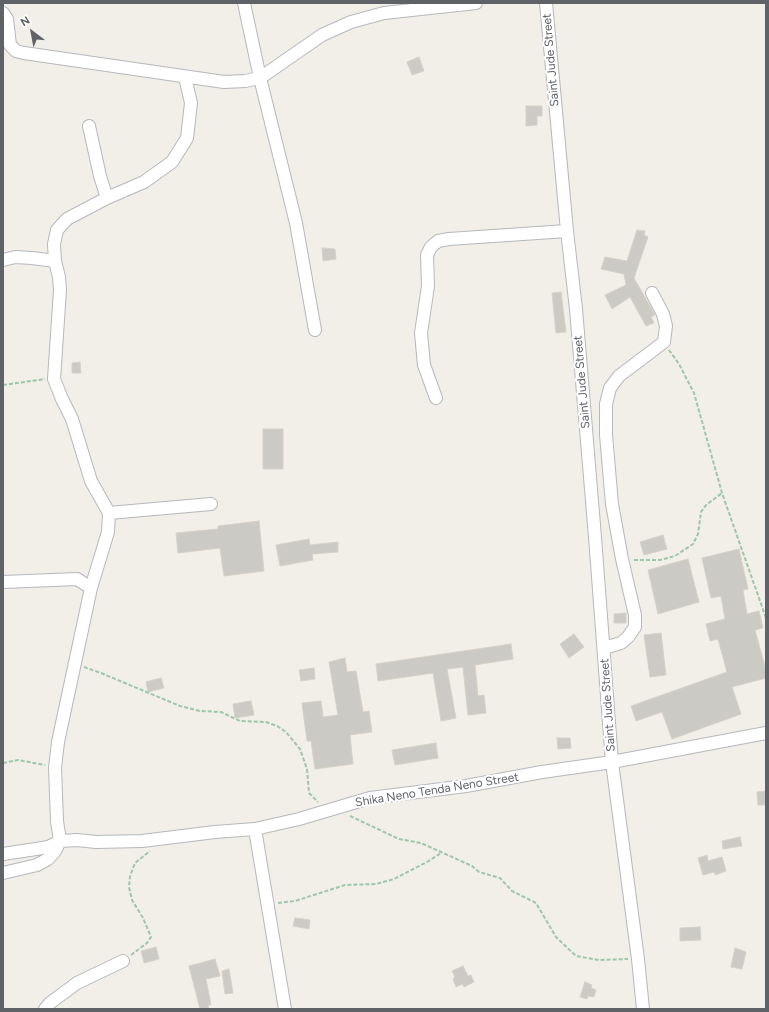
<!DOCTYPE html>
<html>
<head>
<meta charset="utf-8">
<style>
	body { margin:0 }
	#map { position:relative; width:769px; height:1012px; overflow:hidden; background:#f1efe8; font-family:Figtree,sans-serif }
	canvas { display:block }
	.frame { position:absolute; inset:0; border:4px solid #5f6368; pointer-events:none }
	.north { position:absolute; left:12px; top:12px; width:40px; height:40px; -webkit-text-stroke:3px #fff; paint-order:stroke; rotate:328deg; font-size:11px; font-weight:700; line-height:16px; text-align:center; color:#5f6368 }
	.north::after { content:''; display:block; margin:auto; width:14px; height:18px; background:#5f6368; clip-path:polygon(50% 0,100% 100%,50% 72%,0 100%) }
</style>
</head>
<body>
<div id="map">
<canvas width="769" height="1012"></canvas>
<div class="frame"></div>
<div class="north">N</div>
</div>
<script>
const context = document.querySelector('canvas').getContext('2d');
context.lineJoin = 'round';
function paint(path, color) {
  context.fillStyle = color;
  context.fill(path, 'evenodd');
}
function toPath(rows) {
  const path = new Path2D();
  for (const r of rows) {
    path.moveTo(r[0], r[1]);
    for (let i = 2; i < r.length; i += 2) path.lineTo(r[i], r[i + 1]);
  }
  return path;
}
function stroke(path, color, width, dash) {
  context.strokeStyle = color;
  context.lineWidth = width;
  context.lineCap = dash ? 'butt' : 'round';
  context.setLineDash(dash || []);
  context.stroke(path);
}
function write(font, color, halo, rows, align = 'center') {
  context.font = font + ' Figtree,sans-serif';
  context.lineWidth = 4;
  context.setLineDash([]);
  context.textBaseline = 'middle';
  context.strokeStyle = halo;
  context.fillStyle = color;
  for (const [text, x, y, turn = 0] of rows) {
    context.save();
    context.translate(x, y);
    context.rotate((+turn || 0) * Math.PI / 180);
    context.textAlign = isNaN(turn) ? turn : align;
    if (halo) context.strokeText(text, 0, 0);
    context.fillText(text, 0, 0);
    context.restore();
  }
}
const building = toPath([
	[419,57,424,71,412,75,407,62,419,57],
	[526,106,542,106,542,116,537,116,537,125,526,126,526,106],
	[637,230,645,231,644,235,648,237,634,278,655,315,651,317,654,323,646,326,630,297,612,309,605,295,626,285,624,274,601,269,605,257,627,261,637,230],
	[322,248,335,249,336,259,323,261,322,248],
	[561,292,566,332,556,333,552,293,561,292],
	[80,362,81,373,72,373,72,363,80,362],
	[263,429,283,429,283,469,263,469,263,429],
	[259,521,264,571,224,576,220,548,178,553,176,533,218,529,218,526,259,521],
	[663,535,667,549,644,555,640,542,663,535],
	[309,539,310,545,338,542,338,552,312,554,313,560,280,566,276,545,309,539],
	[739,549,748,589,743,590,747,614,759,611,763,628,755,630,766,670,766,678,732,687,741,714,672,739,662,712,636,721,631,706,727,672,718,639,710,641,706,624,725,619,721,596,711,598,702,558,739,549],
	[688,559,699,602,658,614,648,570,688,559],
	[626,613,626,623,614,623,614,614,626,613],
	[661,633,666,675,650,677,644,635,661,633],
	[574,634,584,647,569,658,560,644,574,634],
	[511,644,513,659,475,665,478,696,484,695,486,713,468,715,463,667,447,669,456,718,441,721,433,673,378,681,376,664,511,644],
	[345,658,347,672,356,671,363,712,369,711,372,732,350,735,353,764,315,769,311,741,307,741,302,703,321,701,323,717,338,715,329,662,345,658],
	[314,668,315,679,301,681,299,670,314,668],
	[161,678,164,688,148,692,146,682,161,678],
	[251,701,254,715,235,718,233,704,251,701],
	[557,738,570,738,571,748,558,749,557,738],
	[436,743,438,758,395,765,392,750,436,743],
	[766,791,766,805,758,805,757,792,766,791],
	[740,837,742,846,723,849,722,841,740,837],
	[707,855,708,861,722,857,726,871,715,875,714,872,703,875,698,858,707,855],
	[295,918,310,920,309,929,293,926,295,918],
	[700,927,701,940,680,941,680,928,700,927],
	[156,947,159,959,144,963,141,951,156,947],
	[735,948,746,952,742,969,731,967,735,948],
	[215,959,220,976,206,979,211,1005,208,1005,209,1009,200,1009,189,966,215,959],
	[463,966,468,976,471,975,474,982,464,987,462,984,456,987,453,979,455,977,452,971,463,966],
	[229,969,233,993,225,994,222,971,229,969],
	[585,982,592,985,591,988,596,990,594,997,588,996,587,999,580,997,585,982]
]);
const path = toPath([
	[669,350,679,364,694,393,722,493,766,618],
	[3,385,45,379],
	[634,560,660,560,675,556,693,544,698,534,701,512,706,505,722,493],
	[84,667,101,673,180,706,200,711,221,712,240,721,266,722,277,726,286,732,300,749,307,769,309,793,318,802],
	[3,763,18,760,45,765],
	[350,816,399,839,421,843,472,866,479,872,500,878,512,891,536,903,556,937,576,956,599,960,628,959],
	[278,903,295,901,345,885,376,884,394,879,427,862,441,853],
	[131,955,147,943,151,937,143,918,132,900,129,887,130,876,135,863,150,851]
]);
const minor = toPath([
	[244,3,260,78,296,223,315,330],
	[546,3,567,231,576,309,595,537,612,762,638,959,643,1009],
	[3,13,7,19,10,45,16,51,24,53,224,82,245,81,260,78,322,35,351,22,384,13,476,3],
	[89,126,100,176,107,198],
	[3,260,15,257,32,258,55,261],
	[436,398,424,365,421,333,428,286,427,255,431,247,438,241,449,239,567,231],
	[109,513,211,504],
	[3,582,77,579,91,588],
	[604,648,621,643,628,637,635,627,635,615,622,559,612,504,606,435,606,404,610,388,619,376,664,342,666,326,663,314,652,293],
	[255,829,285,1009],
	[3,854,36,849,48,847,60,841,77,840,96,842,142,841,215,832,255,829,299,819,370,798,466,786,542,772,612,762,766,733],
	[3,873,37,865,48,859,55,851,60,841,57,821,55,768,58,742,91,588,108,532,109,513,91,481,72,419,62,399,54,379,60,290,59,277,55,261,54,244,57,230,67,219,107,198,144,182,172,162,187,138,191,103,185,77],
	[45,1009,50,1003,77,983,123,961]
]);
const streetNames = [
	["Saint Jude Street",551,60,-95],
	["Saint Jude Street",582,382,-95],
	["Saint Jude Street",608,705,-94],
	["Shika Neno Tenda Neno Street",437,790,-9]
];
paint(building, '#cccac5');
stroke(building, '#d6d1c6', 1);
stroke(minor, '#b5b8bc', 14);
stroke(path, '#9cc7a9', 2, [4, 2]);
stroke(minor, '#fff', 12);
write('12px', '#5f6368', '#fff', streetNames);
</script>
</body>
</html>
